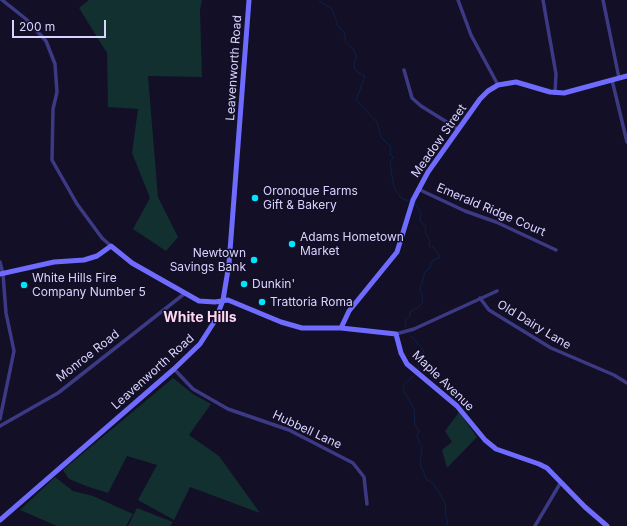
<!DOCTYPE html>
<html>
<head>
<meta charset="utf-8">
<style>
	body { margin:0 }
	#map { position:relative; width:627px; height:526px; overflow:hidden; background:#130f26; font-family:Inter,sans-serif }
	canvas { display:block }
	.scale { position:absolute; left:12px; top:20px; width:94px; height:18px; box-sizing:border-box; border:2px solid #d9d4ff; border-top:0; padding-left:5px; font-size:12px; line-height:14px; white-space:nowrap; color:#d9d4ff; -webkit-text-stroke:3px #130f26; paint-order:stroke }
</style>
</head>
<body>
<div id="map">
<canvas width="627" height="526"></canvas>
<div class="scale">200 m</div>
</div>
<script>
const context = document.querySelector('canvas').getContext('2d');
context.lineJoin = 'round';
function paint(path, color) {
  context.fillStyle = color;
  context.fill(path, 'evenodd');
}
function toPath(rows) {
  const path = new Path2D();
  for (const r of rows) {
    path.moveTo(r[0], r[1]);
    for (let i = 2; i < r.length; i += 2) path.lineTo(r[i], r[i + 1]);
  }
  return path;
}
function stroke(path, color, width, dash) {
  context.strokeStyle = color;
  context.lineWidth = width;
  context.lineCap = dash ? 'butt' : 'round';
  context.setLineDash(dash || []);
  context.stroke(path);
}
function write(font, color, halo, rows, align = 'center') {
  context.font = font + ' Inter,sans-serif';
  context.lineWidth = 3;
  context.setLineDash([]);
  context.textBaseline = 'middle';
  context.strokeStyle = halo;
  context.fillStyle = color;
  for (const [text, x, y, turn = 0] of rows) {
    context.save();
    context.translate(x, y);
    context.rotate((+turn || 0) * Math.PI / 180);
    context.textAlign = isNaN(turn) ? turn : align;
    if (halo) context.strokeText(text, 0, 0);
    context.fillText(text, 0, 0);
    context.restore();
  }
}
const green = toPath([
	[89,0,202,0,200,10,202,77,148,76,158,197,178,237,166,251,133,229,150,198,132,153,138,109,108,107,107,53,79,8],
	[173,378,193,394,211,404,189,435,219,456,260,513,190,487,174,520,138,500,157,465,127,456,108,493,86,486,69,479,63,470],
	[459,412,477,437,447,468,442,450,452,442,445,431],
	[55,477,73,491,93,496,133,514,126,526,57,526,20,510],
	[137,508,173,522,170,526,128,526]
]);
const stream = toPath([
	[319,1,332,9,338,26,344,32,346,43,354,50,356,56,354,66,355,70,364,76,364,79,356,100,377,122,381,137,391,147,390,154,393,157,390,163,394,188,401,198,409,201],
	[406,327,405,320,410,316,410,312,419,307,422,303,423,299,420,289,425,272,430,267,433,260,439,258,439,255,434,248,429,246,430,241,425,232,426,227,420,221,421,213,415,204],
	[411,336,424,351,418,360,418,370],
	[414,376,404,385,403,390,414,409,415,425,419,431,417,437,422,447,420,464,427,480,433,483,445,503,446,518,448,521,446,526]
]);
const street = toPath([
	[2,0,26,19,46,41,55,64,57,92,53,109,52,160,77,204,102,238,111,246],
	[458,0,471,35,498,85],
	[543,0,556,74,555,93],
	[603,0,619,78],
	[404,70,412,98,421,106,458,129],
	[612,80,627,142],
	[418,189,465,211,496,222,556,250],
	[0,262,3,274,6,313,14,351,0,419],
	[480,298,489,310,551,348,614,375,627,383],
	[396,334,414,329,497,291],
	[174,369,193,389,228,409,289,430,353,463,364,477,367,504],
	[0,426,58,393,184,294],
	[535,526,561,482]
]);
const secondary = toPath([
	[0,274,54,262,84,260,97,256,111,246,132,263,199,301,215,302,228,300,281,322,302,328,341,328,396,334,401,353,407,364,457,406,485,440,496,449,539,464,547,468,585,507,607,526],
	[341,328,349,311,397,252,413,200,428,172,480,99,488,91,498,85,516,82,550,92,564,93,627,76],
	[0,520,174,369,200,344,216,319,223,300,229,264,249,0]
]);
const markers = [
	[255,198,4,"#00e5ff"],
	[292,244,4,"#00e5ff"],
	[254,260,4,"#00e5ff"],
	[244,284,4,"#00e5ff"],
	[24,285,4,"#00e5ff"],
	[262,302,4,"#00e5ff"]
];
const streetNames = [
	["Leavenworth Road",234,68,-86],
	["Meadow Street",439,141,-55],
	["Emerald Ridge Court",491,210,23],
	["Old Dairy Lane",534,325,31],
	["Monroe Road",88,356,-38],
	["Leavenworth Road",153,372,-42],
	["Maple Avenue",443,381,44],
	["Hubbell Lane",307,430,25]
];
const poiNames = [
	["Oronoque Farms",263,191],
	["Gift & Bakery",263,205],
	["Adams Hometown",300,237],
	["Market",300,251],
	["Newtown",246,253,"right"],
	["Savings Bank",246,267,"right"],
	["White Hills Fire",32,278],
	["Company Number 5",32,292],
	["Dunkin'",252,284],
	["Trattoria Roma",270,302]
];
const quarterNames = [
	["White Hills",200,318]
];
paint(green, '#12302f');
stroke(stream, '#0c2248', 1);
stroke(street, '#3d3a85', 3.5);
stroke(secondary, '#6f6bff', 5);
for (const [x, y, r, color] of markers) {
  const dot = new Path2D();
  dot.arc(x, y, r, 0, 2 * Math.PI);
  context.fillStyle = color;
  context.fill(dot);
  stroke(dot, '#130f26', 1.5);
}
write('12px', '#d9d4ff', '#130f26', streetNames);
write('12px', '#d9d4ff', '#130f26', poiNames, 'left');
write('bold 14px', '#ffd6f0', '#130f26', quarterNames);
</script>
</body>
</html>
